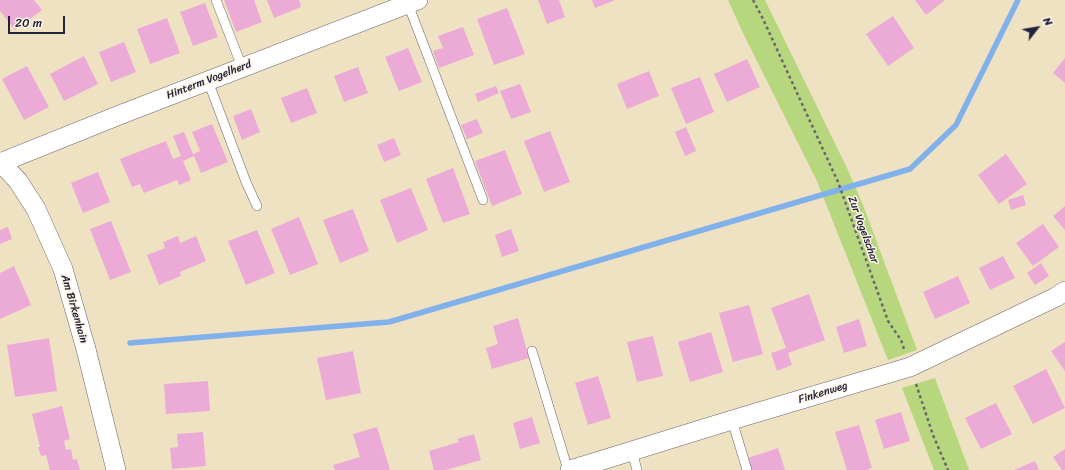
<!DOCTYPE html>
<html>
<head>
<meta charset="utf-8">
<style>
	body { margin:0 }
	#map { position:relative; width:1065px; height:470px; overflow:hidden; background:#efe2c3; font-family:Sriracha,sans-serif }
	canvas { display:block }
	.north { position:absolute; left:1017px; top:8px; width:40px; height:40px; -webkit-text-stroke:3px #fcf5e5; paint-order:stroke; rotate:59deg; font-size:11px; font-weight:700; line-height:16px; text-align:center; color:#22223b }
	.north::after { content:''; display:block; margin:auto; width:14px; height:18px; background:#22223b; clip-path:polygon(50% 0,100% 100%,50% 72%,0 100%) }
	.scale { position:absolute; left:8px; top:16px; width:57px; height:18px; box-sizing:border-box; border:2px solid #22223b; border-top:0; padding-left:5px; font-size:12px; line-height:14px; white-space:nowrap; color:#22223b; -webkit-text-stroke:3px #fcf5e5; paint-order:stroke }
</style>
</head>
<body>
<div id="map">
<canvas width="1065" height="470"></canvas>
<div class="north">N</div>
<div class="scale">20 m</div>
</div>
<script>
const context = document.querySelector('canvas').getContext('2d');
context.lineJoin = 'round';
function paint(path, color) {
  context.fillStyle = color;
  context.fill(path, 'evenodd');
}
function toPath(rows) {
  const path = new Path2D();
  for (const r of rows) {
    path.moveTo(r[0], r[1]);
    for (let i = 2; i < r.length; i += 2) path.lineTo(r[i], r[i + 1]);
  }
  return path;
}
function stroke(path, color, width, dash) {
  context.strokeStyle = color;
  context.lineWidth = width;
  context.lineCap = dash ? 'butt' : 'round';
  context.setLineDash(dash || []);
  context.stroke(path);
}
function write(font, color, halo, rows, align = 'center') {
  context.font = font + ' Sriracha,sans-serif';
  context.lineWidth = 3;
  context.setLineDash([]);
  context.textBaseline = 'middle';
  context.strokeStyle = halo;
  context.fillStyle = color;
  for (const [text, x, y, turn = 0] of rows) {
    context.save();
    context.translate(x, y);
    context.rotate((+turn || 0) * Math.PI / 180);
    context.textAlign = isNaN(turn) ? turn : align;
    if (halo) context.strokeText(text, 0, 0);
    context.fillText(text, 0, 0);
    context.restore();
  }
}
const green = toPath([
	[728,0,765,0,847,168,863,205,917,350,888,360,816,179,743,33],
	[935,378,969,470,934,470,902,388]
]);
const stream = toPath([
	[130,343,389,322,910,169,956,125,1018,0]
]);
const building = toPath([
	[0,0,34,0,42,10,15,30,0,11],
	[224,0,254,0,262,22,236,32],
	[267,0,299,0,301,7,274,18],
	[538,0,559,0,565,17,547,24],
	[592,0,615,0,595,8],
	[915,0,945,0,926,15],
	[205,3,218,37,193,46,180,12],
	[507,8,525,54,494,65,477,19],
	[893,16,914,48,888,66,866,34],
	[167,18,180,53,150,64,137,29],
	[463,27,474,55,439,68,433,51,443,48,438,36],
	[124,42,136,72,111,82,99,52],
	[408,48,422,82,399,91,385,57],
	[84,56,98,84,64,101,50,74],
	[1065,58,1065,83,1053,73],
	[747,59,760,87,727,102,714,74],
	[27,66,49,107,24,120,2,79],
	[358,67,368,93,344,102,334,76],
	[649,71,659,96,627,109,617,84],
	[700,77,714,112,686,124,671,88],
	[520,84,531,112,511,119,500,91],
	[496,86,499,93,478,102,475,94],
	[307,88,317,113,291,123,281,98],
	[251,109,260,132,242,140,233,116],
	[477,119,483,133,467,139,461,125],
	[212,124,228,162,201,173,194,156,183,161,191,180,179,185,177,180,144,193,140,184,132,187,120,159,166,141,173,159,181,156,173,136,184,132,193,154,200,151,192,132],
	[686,127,696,151,685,156,675,132],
	[550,131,570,182,544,192,524,141],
	[394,138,401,155,384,162,377,145],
	[505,150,522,194,492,206,475,161],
	[1006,154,1027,184,999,204,978,175],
	[453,168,470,214,443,223,426,179],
	[98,172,110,202,83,213,71,183],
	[411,188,428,230,397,243,380,200],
	[1023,195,1026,205,1011,210,1008,200],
	[1065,206,1065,230,1053,216],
	[353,209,369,251,340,263,323,220],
	[299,217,318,264,290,275,271,229],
	[111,221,131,272,110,280,90,229],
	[1043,224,1059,247,1033,266,1016,243],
	[8,227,12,239,0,244,0,230],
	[511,229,519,251,502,257,495,235],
	[257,230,275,273,246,285,228,241],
	[178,236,180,243,196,236,206,261,180,272,181,276,159,285,147,255,165,248,163,242],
	[1003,256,1015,278,990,290,979,268],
	[1041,263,1049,276,1035,285,1027,273],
	[14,266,31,305,0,319,0,273],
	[958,276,970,303,935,319,923,292],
	[809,294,825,340,788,353,792,365,777,371,771,353,786,348,771,308],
	[749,305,763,354,733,362,719,313],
	[518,318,529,358,492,369,486,348,498,344,493,326],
	[859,319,867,346,844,353,836,327],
	[711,332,723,372,690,382,678,342],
	[653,336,663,376,637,382,627,342],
	[49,338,57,391,15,397,7,345],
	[1065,342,1065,371,1051,351],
	[353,351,361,393,326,400,317,358],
	[1046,369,1065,408,1033,424,1013,386],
	[598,376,611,418,588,425,575,383],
	[208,381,210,411,166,414,164,384],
	[996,403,1012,434,981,449,965,418],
	[62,406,70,439,64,441,66,450,71,449,73,460,77,459,80,470,50,470,46,455,41,456,38,447,40,447,32,414],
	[901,412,910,441,884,449,875,420],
	[532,417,540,443,520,449,513,423],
	[859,425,872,468,867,470,847,470,835,432],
	[377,427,390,470,335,470,333,465,360,457,353,434],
	[203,432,206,466,172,469,170,448,178,447,177,434],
	[474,434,481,460,446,470,434,470,429,451,459,442,457,439],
	[778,448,785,470,752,470,748,458],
	[1065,449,1065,470,1062,470,1053,457],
	[1035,461,1039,470,1014,470]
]);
const path = toPath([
	[753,0,763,19,838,182,888,321,901,340,904,349],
	[916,384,933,435,948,470]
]);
const service = toPath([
	[216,0,242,67],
	[408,4,483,200],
	[208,81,246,182,257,206],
	[532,351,568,470],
	[732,420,747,470],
	[632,451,637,470]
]);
const minor = toPath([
	[0,162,18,181,36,209,63,269,86,349,116,470],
	[0,163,122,114,418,0],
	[570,470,732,420,910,367,1056,297,1065,291]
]);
const streetNames = [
	["Hinterm Vogelherd",209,80,-21],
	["Zur Vogelschar",863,230,70],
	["Am Birkenhain",74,309,74],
	["Finkenweg",823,393,-17]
];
paint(green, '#b7d77e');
stroke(stream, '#80b1eb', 5.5);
paint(building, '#ebabd6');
stroke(service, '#6a656b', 10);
stroke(minor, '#6a656b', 20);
stroke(path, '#6a656b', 2.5, [3, 3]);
stroke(service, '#fff', 9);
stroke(minor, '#fff', 19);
write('11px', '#22223b', '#fcf5e5', streetNames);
</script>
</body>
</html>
